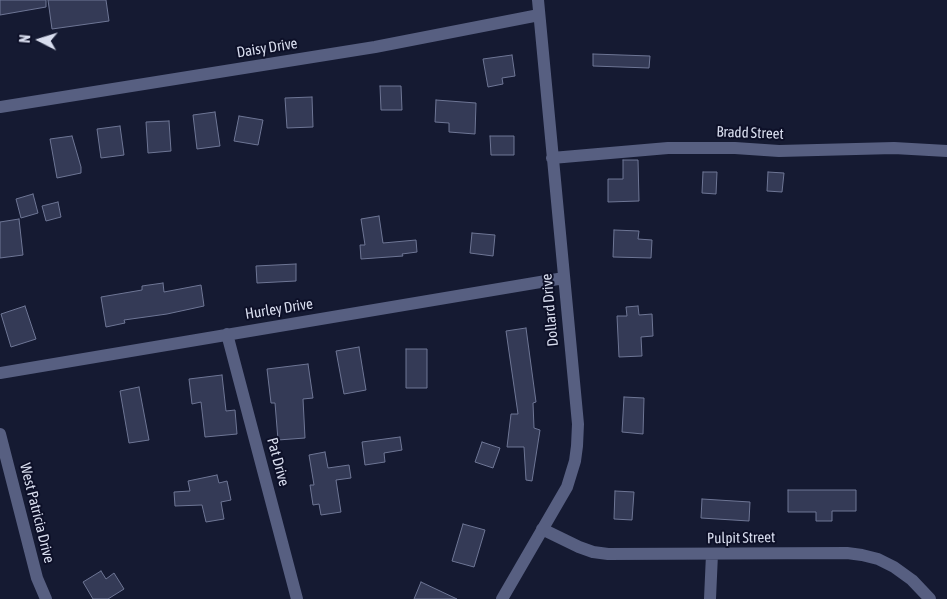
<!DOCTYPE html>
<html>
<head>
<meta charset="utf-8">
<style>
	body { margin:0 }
	#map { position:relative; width:947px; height:599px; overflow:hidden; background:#151a32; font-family:"Asap Condensed",sans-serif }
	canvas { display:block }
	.north { position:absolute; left:15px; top:15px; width:50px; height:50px; -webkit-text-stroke:4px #0d1028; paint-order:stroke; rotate:275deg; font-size:14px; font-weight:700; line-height:20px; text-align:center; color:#d8ddee }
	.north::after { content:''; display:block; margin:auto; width:18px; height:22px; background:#d8ddee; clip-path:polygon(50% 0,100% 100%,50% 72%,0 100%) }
</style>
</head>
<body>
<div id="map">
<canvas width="947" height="599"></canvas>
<div class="north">N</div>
</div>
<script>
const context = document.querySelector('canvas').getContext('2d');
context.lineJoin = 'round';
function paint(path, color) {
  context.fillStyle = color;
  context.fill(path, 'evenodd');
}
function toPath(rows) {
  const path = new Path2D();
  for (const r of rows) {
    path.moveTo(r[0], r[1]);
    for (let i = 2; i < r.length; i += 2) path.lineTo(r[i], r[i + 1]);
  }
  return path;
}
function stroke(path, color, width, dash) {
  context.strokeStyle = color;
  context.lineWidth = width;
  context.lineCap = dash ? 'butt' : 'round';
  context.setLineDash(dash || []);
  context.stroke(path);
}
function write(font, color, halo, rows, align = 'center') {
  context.font = font + ' "Asap Condensed",sans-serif';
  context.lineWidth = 4;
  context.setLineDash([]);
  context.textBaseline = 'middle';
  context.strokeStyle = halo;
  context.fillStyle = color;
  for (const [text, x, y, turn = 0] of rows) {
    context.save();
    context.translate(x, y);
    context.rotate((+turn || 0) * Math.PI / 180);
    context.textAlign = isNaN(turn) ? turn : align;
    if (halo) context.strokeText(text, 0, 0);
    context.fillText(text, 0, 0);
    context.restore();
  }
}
const building = toPath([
	[0,0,46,0,46,7,0,15,0,0],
	[48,0,106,0,109,21,52,29,48,0],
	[593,54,650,56,649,68,593,66,593,54],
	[512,55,515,76,502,78,503,84,488,87,483,59,512,55],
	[380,86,401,86,402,110,381,110,380,86],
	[312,97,313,127,287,128,285,98,312,97],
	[436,100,476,103,475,134,449,132,449,123,435,122,436,100],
	[215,112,220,146,197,149,193,115,215,112],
	[239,116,263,120,258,145,234,141,239,116],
	[169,121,171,151,148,153,146,122,169,121],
	[120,126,124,155,101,158,97,129,120,126],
	[72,136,81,167,81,173,57,178,50,139,72,136],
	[490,136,514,136,514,155,491,155,490,136],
	[623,160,638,160,639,201,608,202,608,179,623,179,623,160],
	[703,172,717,172,716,194,702,193,703,172],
	[768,172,784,173,782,192,767,191,768,172],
	[33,194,38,213,21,218,16,199,33,194],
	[58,202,61,217,46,221,42,206,58,202],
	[379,216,383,243,416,240,417,252,402,254,403,256,361,259,360,245,365,245,361,219,379,216],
	[19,219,23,255,0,258,0,222,19,219],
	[614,230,639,231,638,239,652,240,651,258,613,257,614,230],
	[472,233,495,235,493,256,470,253,472,233],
	[296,264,296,281,257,283,256,266,296,264],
	[163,283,164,292,201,285,204,306,167,314,124,320,125,323,106,327,101,297,142,290,142,286,163,283],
	[25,306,36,339,11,347,1,314,25,306],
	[638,306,639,315,652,314,653,336,641,337,642,356,619,357,617,316,627,316,626,307,638,306],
	[526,328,536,402,533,403,534,428,540,430,532,481,526,480,524,447,507,447,511,414,518,414,506,331,526,328],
	[359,347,366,390,344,394,336,351,359,347],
	[406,349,427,349,427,388,406,388,406,349],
	[308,364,313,398,303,399,305,438,278,440,275,403,271,403,267,369,308,364],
	[222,375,226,411,235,410,237,434,205,437,201,402,192,404,189,379,222,375],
	[139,387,149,440,129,443,120,391,139,387],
	[624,397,644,398,643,434,622,432,624,397],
	[400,437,402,450,384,453,385,462,365,465,362,442,400,437],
	[482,442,500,448,493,468,475,462,482,442],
	[325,452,328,468,349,465,351,478,336,480,341,512,321,515,319,504,313,505,310,485,314,485,309,455,325,452],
	[217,475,219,483,227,481,231,500,221,502,224,519,206,522,202,505,175,506,174,492,190,491,188,481,217,475],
	[788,490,856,490,856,511,832,511,832,521,816,521,816,512,788,512,788,490],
	[615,491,634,492,632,520,614,519,615,491],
	[702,499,750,502,749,521,701,518,702,499],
	[463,524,485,530,474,567,452,561,463,524],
	[101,571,106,579,114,573,124,589,108,599,93,599,83,582,101,571],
	[421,582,457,599,414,599,421,582]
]);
const minor = toPath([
	[0,107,375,47,539,15],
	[552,158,668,148,735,148,779,151,894,148,947,151],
	[227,334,297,599],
	[0,373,564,278],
	[0,434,37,578,46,599],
	[542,529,579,547,593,552,608,554,847,553,862,555,878,559,894,567,912,580,930,599],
	[502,599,567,487,575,461,577,446,578,424,538,0],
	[710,599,712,554]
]);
const streetNames = [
	["Daisy Drive",267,48,-9],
	["Bradd Street",750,133,2],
	["Hurley Drive",279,309,-9],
	["Dollard Drive",550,310,-95],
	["Pat Drive",278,462,75],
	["West Patricia Drive",37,513,76],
	["Pulpit Street",741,538,-1]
];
paint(building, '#343a56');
stroke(building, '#6e7695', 1);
stroke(minor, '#575f81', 12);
write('15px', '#d8ddee', '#0d1028', streetNames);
</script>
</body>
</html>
